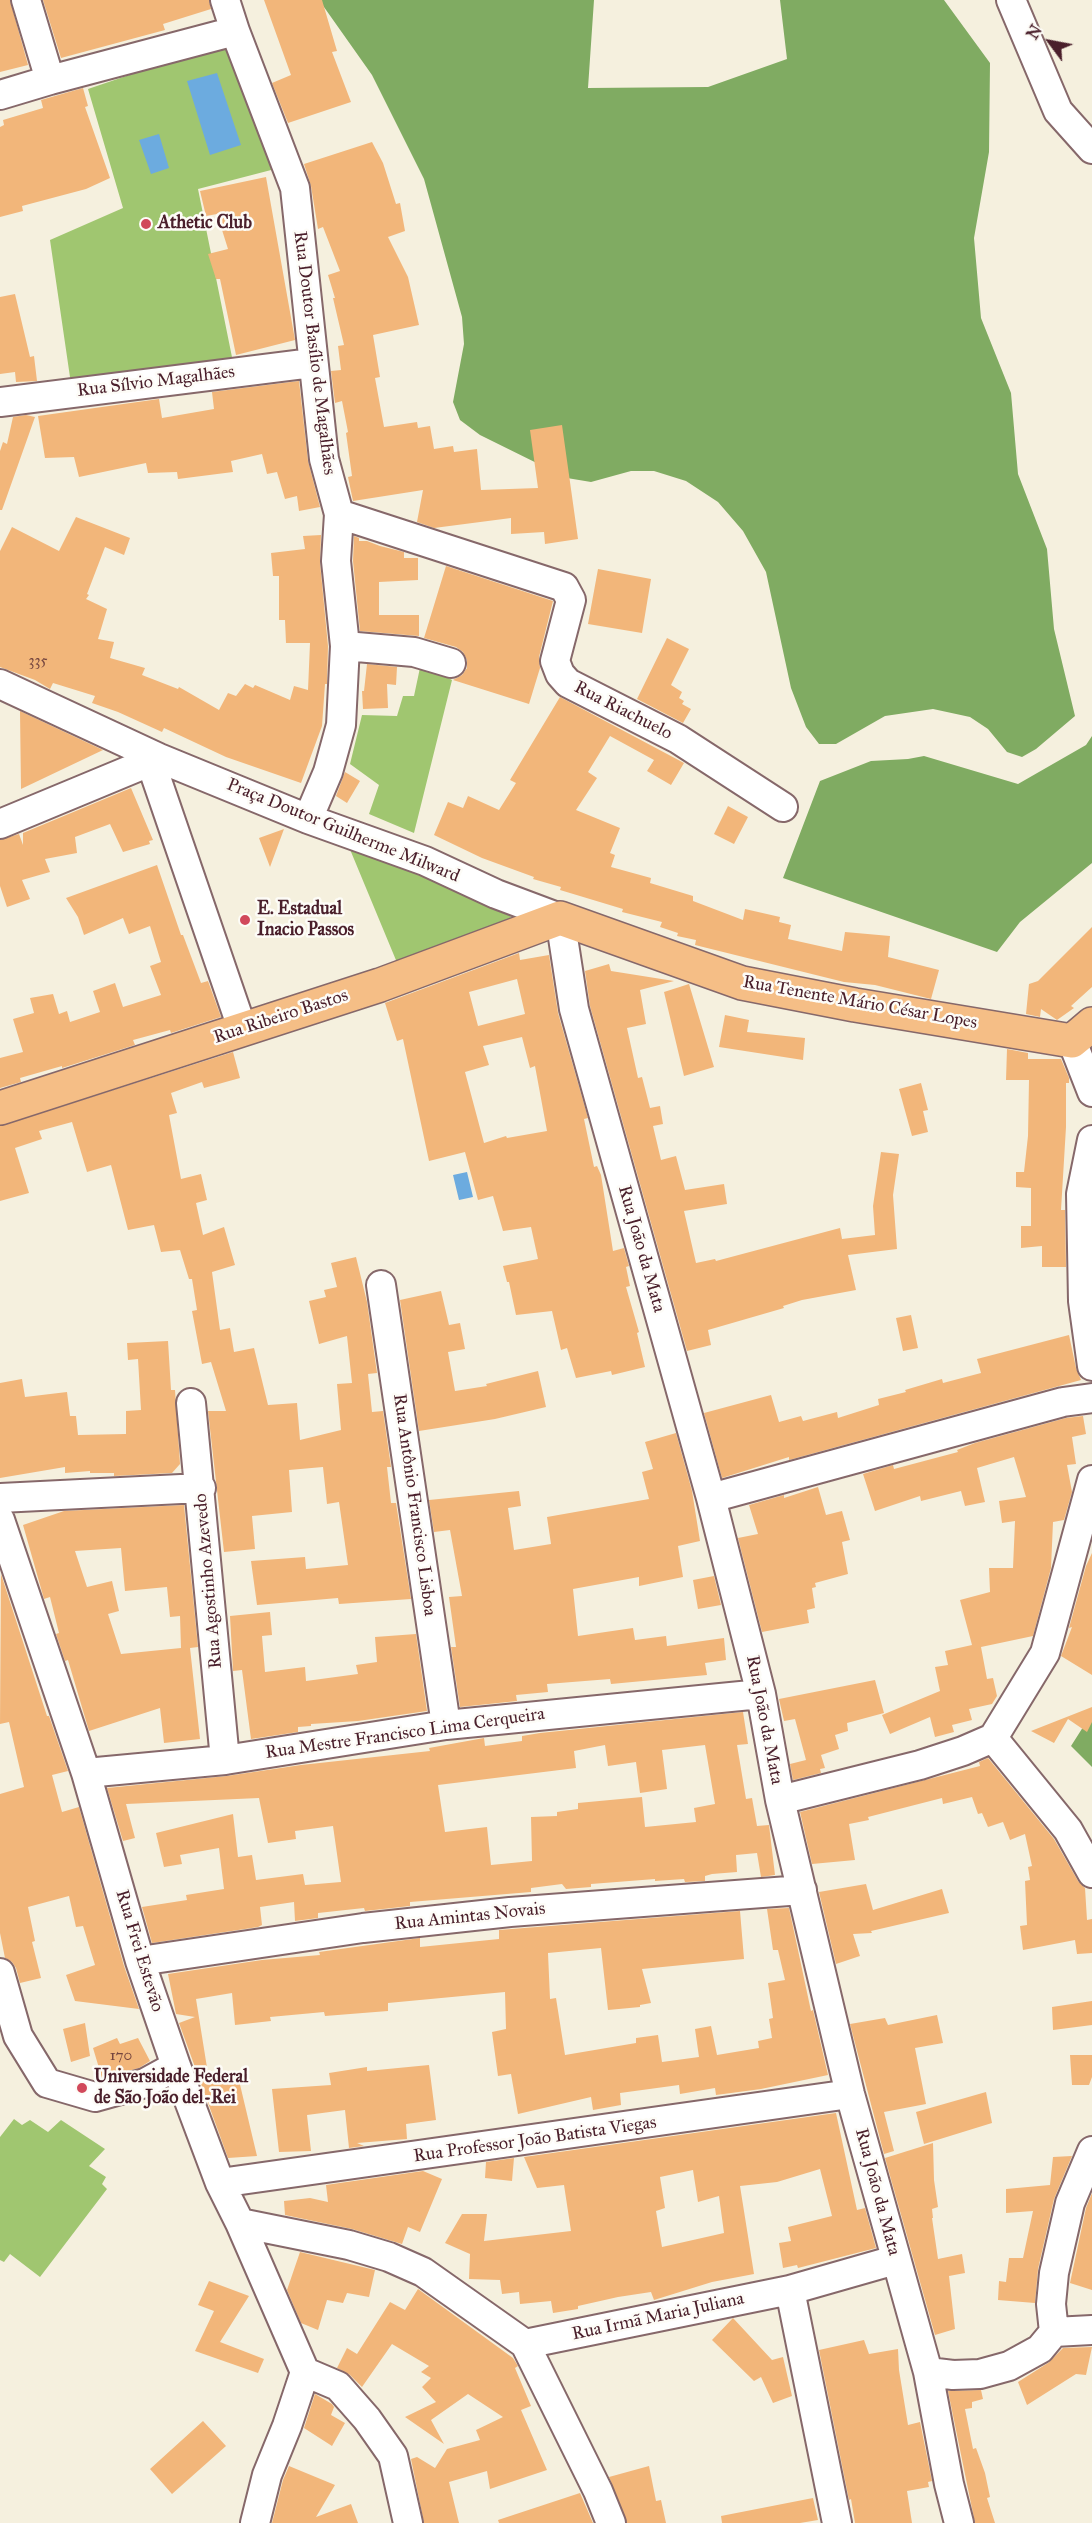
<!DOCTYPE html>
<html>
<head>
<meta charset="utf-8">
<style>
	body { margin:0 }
	#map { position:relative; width:1092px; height:2523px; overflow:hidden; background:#f5f0de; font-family:"IM FELL Great Primer",serif }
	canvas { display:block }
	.north { position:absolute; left:1020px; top:12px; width:60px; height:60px; -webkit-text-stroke:4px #fdfcf7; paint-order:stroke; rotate:302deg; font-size:16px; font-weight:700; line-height:24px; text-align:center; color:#4a1f2b }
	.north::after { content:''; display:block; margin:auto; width:21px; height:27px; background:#4a1f2b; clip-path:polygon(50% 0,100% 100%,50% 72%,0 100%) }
</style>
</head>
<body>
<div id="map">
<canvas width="1092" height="2523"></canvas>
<div class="north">N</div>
</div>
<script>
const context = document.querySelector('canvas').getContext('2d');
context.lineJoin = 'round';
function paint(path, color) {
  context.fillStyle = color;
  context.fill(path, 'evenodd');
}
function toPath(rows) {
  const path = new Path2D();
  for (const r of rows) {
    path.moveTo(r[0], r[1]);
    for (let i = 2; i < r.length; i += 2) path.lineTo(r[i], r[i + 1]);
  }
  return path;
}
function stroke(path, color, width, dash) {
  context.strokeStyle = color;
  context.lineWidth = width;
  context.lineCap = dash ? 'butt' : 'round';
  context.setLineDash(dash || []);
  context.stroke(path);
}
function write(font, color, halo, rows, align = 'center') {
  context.font = font + ' "IM FELL Great Primer",serif';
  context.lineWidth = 5;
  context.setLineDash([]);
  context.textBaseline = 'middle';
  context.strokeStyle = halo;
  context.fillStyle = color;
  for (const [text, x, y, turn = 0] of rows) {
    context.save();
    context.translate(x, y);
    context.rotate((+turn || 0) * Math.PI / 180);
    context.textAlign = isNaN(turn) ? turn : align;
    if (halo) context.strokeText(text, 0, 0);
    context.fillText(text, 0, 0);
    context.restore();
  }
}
const green = toPath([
	[225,49,238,54,275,169,198,189,234,367,71,384,50,240,123,208,88,89,141,71],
	[421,663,452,680,414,833,369,814,379,785,350,764,362,715,397,716,403,696,414,696],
	[349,847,505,908,511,917,500,935,398,965],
	[14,2119,22,2125,30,2120,48,2132,61,2120,105,2149,89,2166,106,2177,102,2184,107,2189,40,2277,10,2254,4,2262,0,2260,0,2137]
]);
const forest = toPath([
	[319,0,594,0,588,88,708,87,787,59,780,0,944,0,990,63,989,152,974,238,981,318,1011,393,1018,474,1047,549,1054,629,1075,716,1036,749,1022,757,1007,752,988,729,970,717,933,709,885,716,836,744,819,744,806,727,791,688,766,572,743,531,718,502,686,481,654,471,631,471,591,482,567,478,480,435,460,420,453,402,464,344,462,317,424,179,372,75],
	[1092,736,1092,863,1020,922,997,952,783,878,820,781,871,761,908,759,924,756,1018,784,1086,745],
	[1092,1713,1092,1767,1071,1746]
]);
const water = toPath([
	[217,73,241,145,210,155,187,81],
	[159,134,169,168,151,174,139,140],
	[467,1172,473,1197,459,1200,453,1175]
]);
const building = toPath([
	[0,0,10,0,28,65,0,72],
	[43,0,209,0,211,9,163,24,165,30,61,58],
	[264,0,322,0,337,51,332,52,351,102,288,123,272,83,291,75],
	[83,88,88,106,85,107,110,178,86,189,22,206,23,211,0,217,0,127,4,125,3,120,43,108,41,100],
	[372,142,383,163,396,204,400,203,405,231,388,237,408,277,419,325,373,335,380,377,375,378,384,427,417,422,418,428,430,426,434,449,453,446,454,452,477,449,481,490,538,488,530,430,562,425,578,539,545,544,544,532,511,534,511,518,434,528,417,522,423,490,353,501,348,477,352,476,346,433,348,432,342,401,335,403,331,371,341,370,338,346,344,345,333,298,335,298,328,275,340,271,323,227,318,229,311,186,304,164],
	[266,177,295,340,236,355,220,279,216,279,208,254,228,249,217,214,206,216,200,191],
	[15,294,30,357,34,356,37,381,16,382,15,372,0,374,0,297],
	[299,381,308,461,320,507,299,511,297,496,285,499,277,472,267,474,262,454,231,461,233,472,178,479,177,472,148,473,146,463,79,477,74,457,45,458,38,416,159,399,162,418,214,409,212,392],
	[26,415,35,417,2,510,0,510,0,451,3,442,7,444,13,417],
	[76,517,130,538,124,555,105,547,87,594,89,595,86,599,107,609,98,639,114,642,110,658,145,668,142,675,178,689,179,687,219,710,228,693,236,696,245,684,253,688,255,685,290,700,294,686,308,690,310,643,286,643,285,620,279,620,279,576,273,576,271,553,305,549,303,536,321,535,320,563,328,646,327,684,325,684,322,726,301,783,226,757,164,728,162,732,118,712,92,703,95,696,53,683,50,689,35,680,0,667,0,551,12,527,59,551],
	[354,536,359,538,359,541,367,541,380,546,404,552,404,558,418,558,418,580,379,582,379,615,419,615,419,636,360,631,353,561],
	[446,566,553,601,539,657,540,668,529,704,453,680,462,675,467,668,467,660,463,652,456,647,424,638],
	[598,569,651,579,642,633,588,624],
	[667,638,689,649,671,685,682,692,679,698,684,701,682,704,691,709,683,723,637,699],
	[367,664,397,667,396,685,387,684,388,708,363,709,362,691,364,691],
	[560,697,684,763,671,785,647,771,654,760,610,736,588,772,597,778,576,810,620,828,610,853,615,855,611,867,651,878,650,883,693,896,693,901,743,920,745,909,780,917,779,922,791,925,788,939,842,951,845,932,890,936,888,957,939,970,931,999,875,985,844,982,695,945,696,940,677,936,678,933,660,927,662,922,622,912,623,909,560,890,561,887,533,879,534,877,482,858,434,835,448,802,463,808,468,796,499,810,516,783,510,780],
	[20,711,103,750,21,789],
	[345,772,360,781,347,803,336,796],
	[131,788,153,840,149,841,150,844,123,852,110,824,75,837,77,853,45,859,50,872,22,880,30,899,7,907,0,886,0,840,19,834,23,845,23,833],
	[728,806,748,817,734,844,714,834],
	[284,829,270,867,259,838],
	[157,865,181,935,183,935,201,983,208,981,221,1017,171,1033,170,1030,133,1040,135,1045,62,1068,62,1066,20,1078,21,1082,0,1088,0,1058,23,1052,13,1019,34,1013,30,998,53,994,59,1014,67,1011,70,1022,100,1012,93,991,115,983,123,1007,161,995,150,966,161,962,150,926,129,934,123,918,84,935,78,917,66,898],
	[1092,927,1092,987,1071,1006,1074,1008,1057,1020,1041,1009,1040,1017,1026,1014,1029,984,1038,981],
	[519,953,520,960,549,955,558,1013,588,1118,584,1119,594,1167,597,1166,601,1175,613,1251,624,1248,629,1266,626,1267,630,1286,626,1287,639,1332,637,1333,645,1367,612,1375,611,1371,576,1378,567,1348,561,1350,552,1311,516,1315,509,1282,507,1282,503,1266,538,1259,531,1227,503,1231,493,1196,478,1200,465,1152,429,1161,403,1039,397,1041,385,1003],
	[517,979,525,1014,478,1026,469,992],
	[522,1037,530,1068,535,1066,547,1131,507,1138,506,1136,484,1143,465,1072,489,1065,483,1046],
	[609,964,611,971,674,981,640,990,646,1024,627,1028,638,1078,642,1077,650,1108,660,1106,663,1124,653,1126,661,1160,676,1156,685,1190,724,1184,727,1204,684,1211,696,1263,715,1259,716,1261,840,1228,842,1239,875,1235,873,1206,881,1152,899,1154,893,1195,897,1249,848,1255,856,1290,802,1300,783,1306,784,1308,708,1330,711,1345,687,1351,590,1006,585,971],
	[689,984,714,1067,684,1076,664,992],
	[725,1015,749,1020,747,1032,805,1038,803,1060,719,1047],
	[1007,1049,1028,1053,1028,1059,1061,1059,1069,1078,1069,1083,1066,1083,1066,1127,1061,1210,1065,1210,1066,1267,1042,1267,1042,1246,1021,1248,1021,1226,1031,1226,1031,1188,1016,1187,1016,1172,1024,1172,1028,1136,1029,1080,1006,1080],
	[233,1052,240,1078,204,1088,202,1082,171,1093,177,1113,169,1115,181,1179,201,1174,207,1200,196,1203,203,1235,224,1227,235,1265,212,1272,220,1330,230,1328,234,1352,254,1348,268,1405,297,1403,300,1440,341,1430,337,1384,352,1383,347,1336,319,1344,309,1301,326,1297,324,1290,337,1287,331,1263,356,1257,367,1302,377,1373,368,1374,372,1412,383,1411,391,1467,387,1467,391,1503,396,1503,411,1599,339,1604,338,1598,257,1605,251,1561,305,1557,306,1569,348,1565,339,1502,327,1504,323,1467,289,1470,292,1512,252,1516,255,1549,224,1552,208,1411,226,1411,211,1362,202,1364,192,1311,197,1310,192,1279,189,1279,180,1250,161,1252,154,1225,128,1230,111,1165,87,1172,72,1122,39,1131,42,1139,15,1148,29,1193,0,1201,0,1126],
	[921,1083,928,1110,923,1111,928,1132,912,1136,899,1089],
	[441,1291,449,1325,460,1323,465,1349,448,1352,455,1391,487,1386,486,1384,538,1371,546,1407,495,1419,419,1431,400,1300],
	[911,1315,918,1348,903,1351,896,1318],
	[1069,1335,1076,1368,1081,1380,789,1460,789,1457,722,1478,704,1413,771,1395,779,1422,801,1416,803,1421,837,1412,838,1418,879,1405,878,1399,906,1392,905,1390,942,1379,943,1383,981,1373,977,1359],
	[168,1341,171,1390,175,1390,180,1464,172,1473,114,1476,114,1473,90,1473,90,1471,65,1473,65,1467,0,1478,0,1383,22,1379,25,1397,67,1392,70,1416,76,1416,78,1435,126,1434,126,1411,141,1410,138,1359,128,1360,127,1343],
	[1083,1416,1086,1434,1072,1437,1076,1464,1067,1465,1072,1492,1064,1520,1053,1522,1051,1568,1033,1636,981,1647,987,1679,993,1678,997,1696,992,1704,969,1709,972,1720,952,1725,954,1732,935,1737,930,1717,890,1734,882,1715,940,1691,935,1667,948,1665,945,1651,972,1645,960,1600,990,1592,989,1568,1013,1568,1015,1521,1002,1523,999,1501,1026,1497,1014,1457,977,1468,985,1502,965,1506,961,1491,921,1501,920,1496,875,1511,863,1474,893,1465,894,1469,958,1452,957,1450,975,1443,1066,1418],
	[676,1433,692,1491,700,1541,678,1546,683,1577,639,1586,639,1577,573,1589,578,1636,633,1628,635,1640,666,1636,667,1646,724,1638,726,1660,705,1663,707,1675,611,1684,610,1679,547,1684,548,1692,516,1695,517,1701,460,1707,451,1647,456,1647,449,1597,462,1596,450,1530,434,1532,429,1500,519,1491,521,1506,508,1508,514,1550,551,1544,547,1517,649,1499,642,1472,653,1469,645,1442],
	[818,1487,826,1515,842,1511,850,1540,842,1542,848,1574,815,1583,816,1587,812,1588,815,1608,807,1610,809,1623,762,1632,738,1538,758,1534,749,1505,784,1495,784,1498],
	[184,1505,198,1647,190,1648,200,1739,164,1743,160,1708,89,1731,68,1660,65,1661,56,1634,59,1633,50,1597,44,1599,23,1525,64,1511],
	[121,1548,125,1591,167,1587,170,1617,180,1616,181,1648,121,1654,108,1614,119,1611,112,1581,87,1587,75,1551],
	[1092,1553,1092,1675,1061,1656,1072,1627,1069,1628,1086,1566],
	[1,1574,47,1716,49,1716,68,1771,52,1775,62,1812,79,1807,124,1966,139,2009,75,2001,66,1975,95,1965,83,1926,76,1927,69,1896,28,1907,35,1941,32,1942,41,1978,20,1983,16,1968,12,1962,5,1958,0,1933,0,1794,24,1787,9,1722,0,1724],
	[714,1576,721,1605,698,1609,693,1580],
	[270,1612,272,1635,262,1636,265,1672,305,1667,306,1681,358,1674,356,1665,377,1662,375,1637,416,1634,427,1711,358,1721,311,1724,311,1726,298,1727,298,1732,251,1739,242,1670,233,1671,230,1616],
	[875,1680,884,1713,847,1723,848,1731,835,1735,839,1749,821,1755,825,1768,820,1769,821,1773,793,1780,790,1764,806,1760,795,1719,784,1721,779,1699],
	[1092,1707,1092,1722,1087,1732,1068,1719,1054,1743,1031,1731],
	[743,1712,748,1744,737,1745,746,1799,752,1798,757,1826,769,1825,775,1875,761,1877,757,1853,736,1855,737,1872,712,1874,705,1876,705,1881,685,1882,684,1879,655,1881,655,1879,591,1884,591,1887,566,1889,562,1884,531,1888,531,1892,410,1902,410,1906,365,1911,364,1908,318,1913,318,1918,295,1921,294,1902,260,1907,262,1925,258,1927,152,1943,142,1907,187,1900,186,1895,224,1889,219,1848,180,1855,182,1864,164,1867,156,1833,233,1814,238,1857,252,1855,256,1880,303,1874,305,1885,341,1882,333,1826,295,1831,296,1839,268,1843,259,1798,126,1804,135,1838,123,1841,107,1788,227,1776,301,1765,430,1751,429,1748,484,1738,485,1746,522,1741,522,1736,540,1733],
	[605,1745,608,1766,636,1762,640,1793,667,1789,662,1750,705,1745,715,1804,694,1808,696,1822,645,1827,642,1797,578,1803,578,1809,557,1812,557,1816,531,1817,532,1861,491,1865,487,1827,445,1832,438,1785,576,1768,574,1751],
	[988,1758,1054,1839,1078,1881,1085,1888,1087,1920,1092,1919,1092,1953,1077,1954,1075,1940,1023,1950,1020,1926,1027,1925,1025,1881,1030,1880,1028,1867,1032,1866,1025,1834,1010,1840,1003,1822,988,1827,982,1813,978,1814,972,1797,943,1804,942,1798,868,1817,869,1820,849,1824,855,1860,812,1864,800,1812,980,1766,979,1762],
	[866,1884,873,1910,942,1889,949,1913,871,1931,872,1933,853,1934,860,1956,836,1964,819,1892],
	[789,1908,811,2011,813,2010,828,2075,761,2089,716,2095,715,2088,680,2094,679,2085,620,2093,621,2105,593,2110,591,2097,518,2114,511,2074,498,2076,492,2032,506,2029,505,1992,388,2003,388,2011,325,2016,324,2012,270,2017,271,2021,235,2025,232,1993,196,1999,209,2080,237,2072,257,2156,228,2158,179,2023,195,2017,176,2014,168,1974,262,1960,320,1955,319,1952,420,1938,420,1947,499,1939,499,1930,740,1911,744,1959,642,1969,651,2003,640,2005,640,2007,608,2010,601,1948,548,1953,550,1999,556,1998,565,2055,636,2043,636,2038,658,2035,662,2062,699,2057,695,2029,711,2026,717,2055,759,2048,758,2041,772,2038,769,2019,773,2018,768,1983,785,1980,778,1950,773,1950,767,1909],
	[1092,2001,1092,2025,1053,2030,1052,2007],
	[937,2015,943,2043,915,2048,926,2104,884,2112,894,2151,884,2154,850,2024,885,2018,888,2025],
	[85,2023,90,2056,71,2062,63,2029],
	[117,2038,120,2044,138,2038,150,2061,139,2068,102,2078,93,2048],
	[1070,2055,1092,2055,1092,2077,1089,2085,1072,2085],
	[429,2065,436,2120,406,2124,407,2139,357,2143,364,2146,349,2148,345,2110,307,2115,311,2151,279,2152,272,2089,331,2085,329,2073,367,2067,367,2071],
	[986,2092,992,2123,924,2144,916,2112],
	[836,2113,857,2210,865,2208,876,2248,798,2268,797,2265,783,2268,779,2243,791,2241,788,2227,832,2216,820,2169,777,2182,740,2186,754,2274,712,2282,654,2300,651,2292,618,2297,578,2306,578,2309,553,2313,551,2301,520,2304,519,2292,502,2294,500,2280,469,2279,470,2254,445,2243,462,2214,487,2214,484,2241,571,2231,564,2185,537,2188,524,2157],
	[693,2170,698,2202,719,2196,724,2233,662,2247,656,2211,665,2208,660,2177],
	[933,2143,934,2180,938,2207,932,2209,933,2218,932,2218,938,2259,962,2254,965,2273,949,2276,955,2329,935,2335,885,2158],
	[1072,2156,1054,2199,1038,2269,1035,2303,998,2300,999,2281,1006,2282,1009,2258,1023,2258,1033,2211,1006,2213,1006,2189,1050,2185,1053,2157],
	[514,2158,512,2181,485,2178,486,2162],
	[423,2171,442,2179,420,2232,408,2227,402,2244,352,2229,285,2215,284,2201,310,2198,328,2202,326,2185],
	[1092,2193,1092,2290,1070,2283,1086,2208],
	[300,2252,375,2270,369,2297,347,2293,343,2303,327,2300,318,2330,301,2323,287,2290],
	[209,2281,249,2296,220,2342,264,2359,258,2373,195,2351,214,2311,198,2305],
	[418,2289,513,2358,518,2366,515,2368,531,2406,521,2410,547,2470,490,2489,487,2471,449,2482,459,2523,424,2523,411,2459,417,2457,435,2468,447,2449,480,2440,476,2430,503,2417,468,2394,431,2420,444,2444,405,2417,436,2402,422,2387,431,2378,421,2372,429,2366,392,2344,362,2387,350,2375,337,2368,347,2348,357,2354,390,2302,405,2310],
	[733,2318,772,2360,783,2357,792,2396,773,2403,761,2377,754,2381,712,2340],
	[864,2340,869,2354,898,2349,899,2370,908,2425,920,2422,932,2481,928,2482,929,2487,907,2491,912,2523,855,2523,851,2499,849,2500,819,2350],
	[1092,2347,1086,2375,1076,2374,1027,2405,1018,2382,1048,2363,1063,2348],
	[981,2390,983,2399,972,2402,972,2408,965,2409,973,2449,976,2448,985,2473,990,2497,987,2498,995,2523,975,2523,948,2391],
	[315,2394,332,2404,334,2407,331,2415,345,2423,332,2446,304,2428],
	[203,2421,226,2446,172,2494,150,2469],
	[289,2466,335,2485,316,2517,351,2504,358,2523,272,2523,283,2480],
	[649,2466,656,2501,661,2500,666,2523,627,2523,609,2477],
	[580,2493,593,2523,499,2523,498,2520],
	[813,2498,818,2520,800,2523,722,2523,721,2516]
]);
const minor = toPath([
	[26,0,50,80],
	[225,0,235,31,295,188,324,459,339,514,336,561,345,646,341,725,328,772,308,819],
	[1011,0,1058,111,1092,149],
	[0,95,50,80,235,31],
	[0,402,312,363],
	[339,514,564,587,571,600,555,661,560,674,568,683,678,739,783,807],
	[345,646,414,652,451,663],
	[0,684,159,758,308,819,425,861,496,894,560,918,574,1009,711,1498,761,1694,780,1800,850,2094,928,2372,949,2484,959,2523],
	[150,760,242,1028],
	[0,824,159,758],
	[1072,1041,1092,1092],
	[1092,1140,1081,1194,1083,1301,1092,1366],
	[381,1285,446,1725],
	[191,1403,225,1760],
	[0,1498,201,1488],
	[711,1498,1063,1402,1092,1398],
	[0,1520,86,1773,140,1961,176,2066,220,2183,240,2223,305,2372],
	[993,1738,1068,1830,1092,1873],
	[86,1773,225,1760,446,1725,761,1694],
	[780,1800,920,1765,963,1751,993,1738,1045,1653,1092,1480],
	[140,1961,363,1928,510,1912,802,1890],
	[0,1973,18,2036,47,2083,95,2097,145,2083,176,2066],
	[220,2183,850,2094],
	[240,2223,349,2245,389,2257,423,2272,525,2344,598,2491,611,2523],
	[1054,2332,1051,2304,1054,2273,1070,2203,1092,2151],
	[525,2344,790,2290],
	[305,2372,338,2386,367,2419,393,2456,408,2523],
	[928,2372,953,2375,980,2374,1009,2366,1040,2349,1054,2332,1092,2330],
	[255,2523,267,2475,287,2426,305,2372],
	[837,2523,790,2290,895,2260]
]);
const major = toPath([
	[0,1108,380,985,560,918,742,983,855,1005,1072,1041,1092,1024]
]);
const markers = [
	[146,224,6,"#d1495b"],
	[245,920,6,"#d1495b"],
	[82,2088,6,"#d1495b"]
];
const numberNames = [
	["335",38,661],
	["170",121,2056]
];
const poiNames = [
	["Athetic Club",158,224],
	["E. Estadual",257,910],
	["Inacio Passos",257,931],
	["Universidade Federal",94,2078],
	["de São João del-Rei",94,2099]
];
const streetNames = [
	["Rua Doutor Basílio de Magalhães",314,353,83],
	["Rua Sílvio Magalhães",156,382,-7],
	["Rua Riachuelo",623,711,27],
	["Praça Doutor Guilherme Milward",343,831,22],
	["Rua Tenente Mário César Lopes",860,1003,10],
	["Rua Ribeiro Bastos",281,1017,-18],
	["Rua João da Mata",641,1249,74],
	["Rua Antônio Francisco Lisboa",414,1505,82],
	["Rua Agostinho Azevedo",209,1581,-95],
	["Rua João da Mata",764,1720,79],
	["Rua Mestre Francisco Lima Cerqueira",405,1734,-8],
	["Rua Amintas Novais",470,1917,-6],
	["Rua Frei Estevão",139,1951,73],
	["Rua Professor João Batista Viegas",535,2140,-8],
	["Rua João da Mata",877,2192,75],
	["Rua Irmã Maria Juliana",658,2317,-12]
];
paint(green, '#a0c670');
paint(forest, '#80ab62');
paint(water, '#6cabdf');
paint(building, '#f2b67a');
stroke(minor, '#86686a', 32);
stroke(major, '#86686a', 36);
stroke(minor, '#fff', 28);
stroke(major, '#f5be86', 33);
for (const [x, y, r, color] of markers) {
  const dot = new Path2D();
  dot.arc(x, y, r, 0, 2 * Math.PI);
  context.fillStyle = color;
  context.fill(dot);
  stroke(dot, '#fdfcf7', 2);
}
write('15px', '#74453f', null, numberNames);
write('bold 18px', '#4a1f2b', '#fdfcf7', poiNames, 'left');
write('18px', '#4a1f2b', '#fdfcf7', streetNames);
</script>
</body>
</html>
